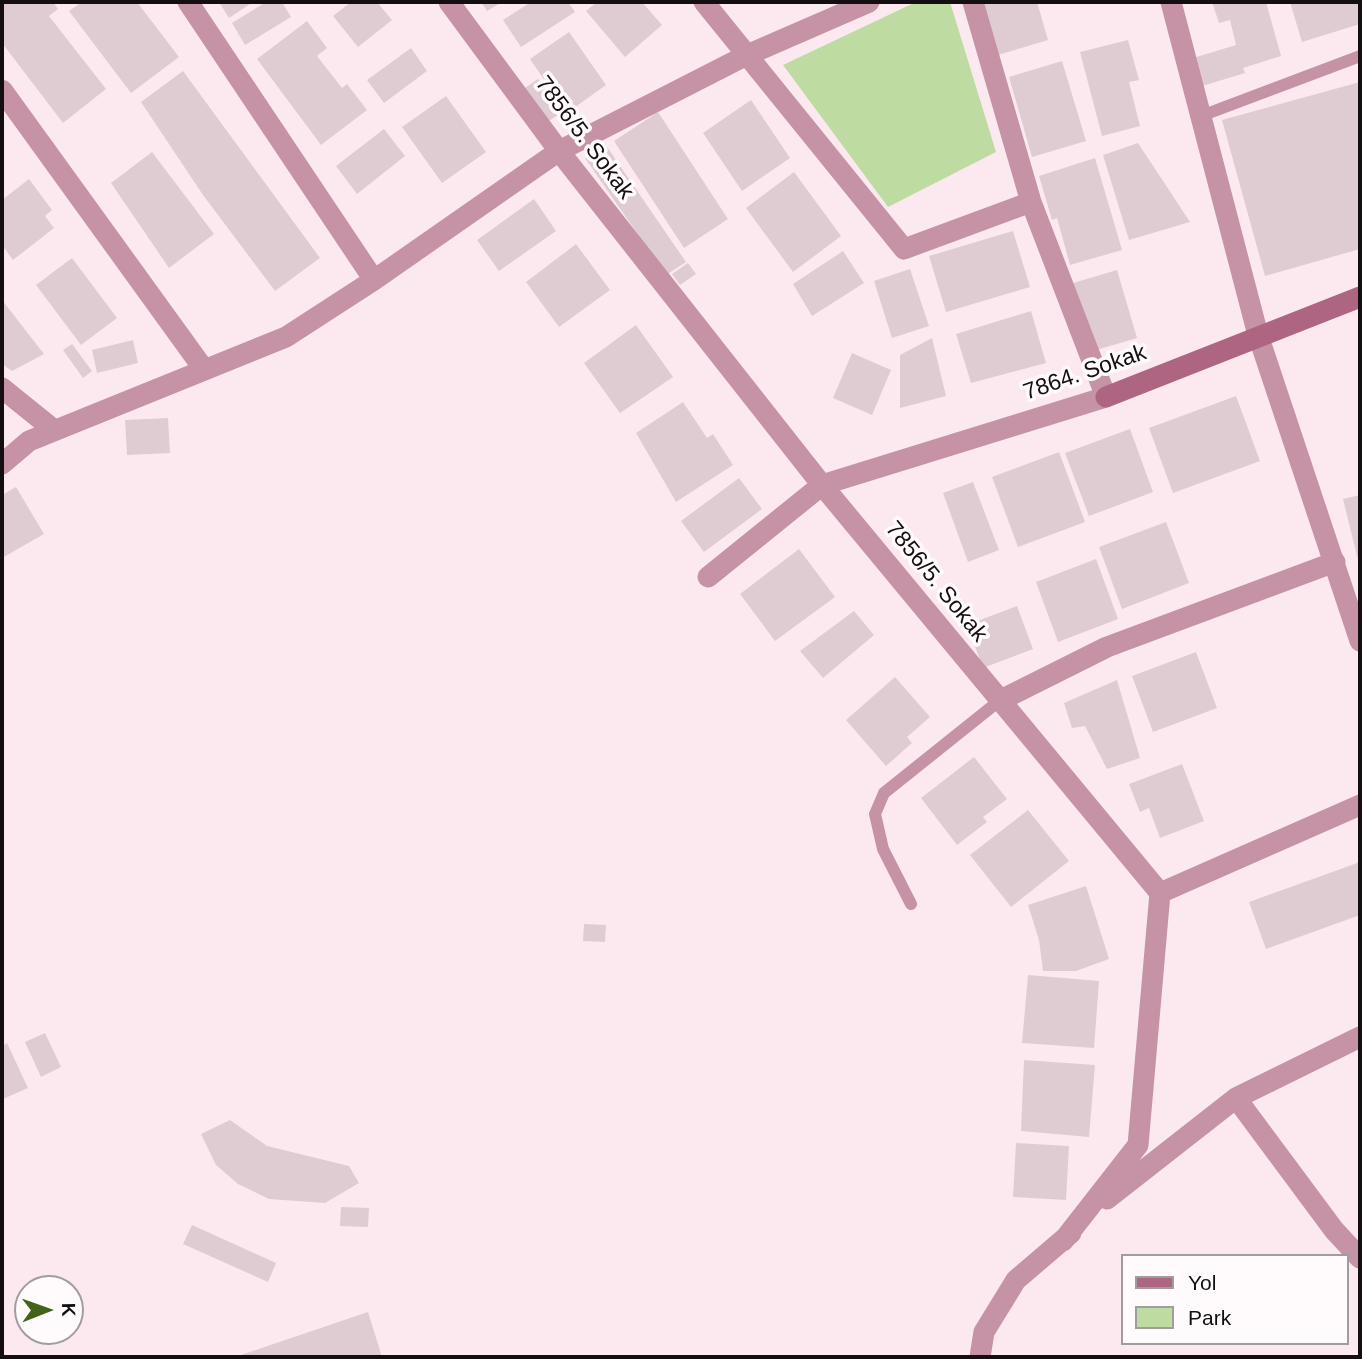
<!DOCTYPE html>
<html>
<head>
<meta charset="utf-8">
<style>
	body { margin:0 }
	#map { position:relative; width:1362px; height:1359px; overflow:hidden; background:#fce9ef; font-family:Helvetica,sans-serif }
	canvas { display:block }
	.frame { position:absolute; inset:0; border:4px solid #150e11; pointer-events:none }
	.legend { position:absolute; left:1121px; top:1254px; width:228px; height:91px; box-sizing:border-box; background:#fffbfc; border:2px solid #a19c9e; margin:0; padding:9px 12px; list-style:none; font-size:21px; color:#150e11 }
	.legend li { display:flex; align-items:center; gap:14px; height:35px }
	.legend b { width:35px; border:2px solid #a19c9e }
	.north { position:absolute; left:14px; top:1275px; width:70px; height:70px; box-sizing:border-box; background:#fffbfc; border:2px solid #a19c9e; border-radius:50%; rotate:89deg; font-size:19px; font-weight:700; line-height:28px; text-align:center; color:#150e11 }
	.north::after { content:''; display:block; margin:auto; width:24px; height:32px; background:#436319; clip-path:polygon(50% 0,100% 100%,50% 72%,0 100%) }
</style>
</head>
<body>
<div id="map">
<canvas width="1362" height="1359"></canvas>
<div class="frame"></div>
<ul class="legend">
<li><b style="height:9px;background:#ad6581"></b>Yol</li>
<li><b style="height:19px;background:#bedba2"></b>Park</li>
</ul>
<div class="north">K</div>
</div>
<script>
const context = document.querySelector('canvas').getContext('2d');
context.lineJoin = 'round';
function paint(path, color) {
  context.fillStyle = color;
  context.fill(path, 'evenodd');
}
function toPath(rows) {
  const path = new Path2D();
  for (const r of rows) {
    path.moveTo(r[0], r[1]);
    for (let i = 2; i < r.length; i += 2) path.lineTo(r[i], r[i + 1]);
  }
  return path;
}
function stroke(path, color, width, dash) {
  context.strokeStyle = color;
  context.lineWidth = width;
  context.lineCap = dash ? 'butt' : 'round';
  context.setLineDash(dash || []);
  context.stroke(path);
}
function write(font, color, halo, rows, align = 'center') {
  context.font = font + ' Helvetica,sans-serif';
  context.lineWidth = 7;
  context.setLineDash([]);
  context.textBaseline = 'middle';
  context.strokeStyle = halo;
  context.fillStyle = color;
  for (const [text, x, y, turn = 0] of rows) {
    context.save();
    context.translate(x, y);
    context.rotate((+turn || 0) * Math.PI / 180);
    context.textAlign = isNaN(turn) ? turn : align;
    if (halo) context.strokeText(text, 0, 0);
    context.fillText(text, 0, 0);
    context.restore();
  }
}
const green = toPath([
	[916,2,950,2,996,152,888,207,783,65]
]);
const building = toPath([
	[2,2,53,2,58,9,49,16,106,89,63,123,2,43],
	[82,2,137,2,179,57,131,93,69,11],
	[219,2,253,2,229,18],
	[266,2,282,2,291,17,245,45,232,23],
	[351,2,377,2,392,20,358,47,333,16],
	[481,2,502,2,487,11],
	[531,2,568,2,575,12,521,47,503,20],
	[597,2,642,2,662,25,625,57,586,11],
	[983,2,1037,2,1048,40,998,55],
	[1212,2,1266,2,1281,56,1243,68,1245,73,1199,87,1190,59,1236,45,1230,20,1219,23],
	[1290,2,1360,2,1360,24,1302,42],
	[307,21,327,48,317,56,342,88,347,84,367,110,321,145,257,59],
	[569,32,606,85,567,113,530,59],
	[1128,40,1139,80,1129,82,1140,126,1102,136,1080,52],
	[411,48,427,71,384,103,367,80],
	[1062,61,1086,141,1032,157,1009,77],
	[183,71,320,258,275,291,203,195,141,102],
	[538,79,562,112,549,121,525,88],
	[1360,82,1360,249,1265,276,1222,120],
	[446,96,486,152,442,183,402,127],
	[751,100,790,158,742,191,703,133],
	[658,112,728,219,684,248,614,141],
	[384,129,405,156,357,194,336,166],
	[1138,143,1190,222,1129,240,1103,155],
	[605,144,686,262,666,275,585,158],
	[152,152,214,234,169,268,111,183],
	[1095,158,1122,250,1070,265,1057,218,1052,220,1039,176],
	[794,172,841,236,793,272,746,208],
	[29,179,52,210,45,216,54,228,13,260,2,245,2,200],
	[534,199,556,231,499,271,477,240],
	[1013,231,1030,287,946,312,929,256],
	[576,244,610,290,559,327,526,282],
	[843,251,864,283,812,316,793,284],
	[72,258,117,318,81,345,36,285],
	[688,263,696,274,680,285,672,274],
	[910,269,929,326,892,338,874,281],
	[1117,270,1137,338,1093,351,1073,283],
	[2,300,44,354,12,371,2,364],
	[1031,311,1046,363,971,383,956,334],
	[636,325,673,377,620,413,584,363],
	[932,338,946,396,900,408,900,355],
	[133,340,138,363,97,373,92,350],
	[72,344,92,371,83,378,63,350],
	[852,353,891,370,872,415,833,398],
	[1236,396,1260,461,1173,493,1149,428],
	[683,402,707,438,713,434,733,465,676,502,636,433],
	[168,418,170,453,127,455,125,420],
	[1130,429,1153,492,1089,516,1065,453],
	[1059,452,1085,522,1018,547,992,477],
	[739,478,762,509,704,552,681,521],
	[973,482,999,550,968,562,943,493],
	[16,487,44,534,2,558,2,495],
	[1360,495,1360,564,1359,564,1343,499],
	[1166,522,1189,583,1122,609,1099,547],
	[799,549,835,597,775,641,740,594],
	[1096,559,1118,619,1058,642,1036,582],
	[1017,606,1033,649,983,668,967,625],
	[854,611,874,635,823,678,800,651],
	[1196,652,1217,708,1153,732,1132,676],
	[895,677,930,717,907,737,912,743,886,766,846,720],
	[1117,680,1140,758,1107,769,1085,726,1072,728,1064,703],
	[974,757,1007,799,983,817,987,822,957,845,921,798],
	[1182,764,1204,821,1160,838,1149,808,1140,812,1129,784],
	[1028,810,1069,861,1011,907,970,855],
	[1360,862,1360,915,1266,949,1249,902],
	[1086,886,1109,959,1076,971,1043,971,1039,940,1028,905],
	[584,924,606,925,605,942,583,941],
	[1028,975,1099,981,1094,1048,1022,1043],
	[45,1033,61,1067,41,1077,25,1042],
	[7,1043,28,1088,3,1099,2,1046],
	[1024,1060,1095,1065,1089,1137,1021,1131],
	[230,1120,267,1146,349,1166,359,1183,325,1203,269,1199,238,1184,216,1165,201,1134],
	[1016,1143,1069,1146,1066,1200,1013,1197],
	[341,1207,369,1208,368,1227,340,1226],
	[192,1225,276,1263,268,1282,183,1244],
	[368,1312,382,1357,235,1357]
]);
const lane = toPath([
	[1201,116,1360,56],
	[911,904,883,849,875,814,884,793,999,701]
]);
const street = toPath([
	[188,2,374,280],
	[449,2,559,151,822,485,1160,893,1138,1145,1063,1241],
	[704,2,904,249,1031,202],
	[1171,2,1258,335,1360,641],
	[2,90,203,368],
	[2,388,54,430],
	[2,464,29,441,286,337,374,280,559,151,745,56,869,2],
	[708,577,822,485,1106,397,1031,202,973,2],
	[999,701,1107,647,1335,562],
	[1160,893,1360,805],
	[1236,1098,1334,1230,1360,1258],
	[1107,1199,1236,1098,1360,1037],
	[980,1357,984,1332,1016,1280,1071,1233]
]);
const secondary = toPath([
	[1106,397,1360,297]
]);
const streetNames = [
	["7856/5. Sokak",584,138,53],
	["7864. Sokak",1085,373,-19],
	["7856/5. Sokak",936,582,51]
];
paint(green, '#bedba2');
paint(building, '#dfccd2');
stroke(lane, '#c593a5', 12);
stroke(street, '#c593a5', 21);
stroke(secondary, '#ad6581', 21);
write('23px', '#150e11', '#fffbfc', streetNames);
</script>
</body>
</html>
